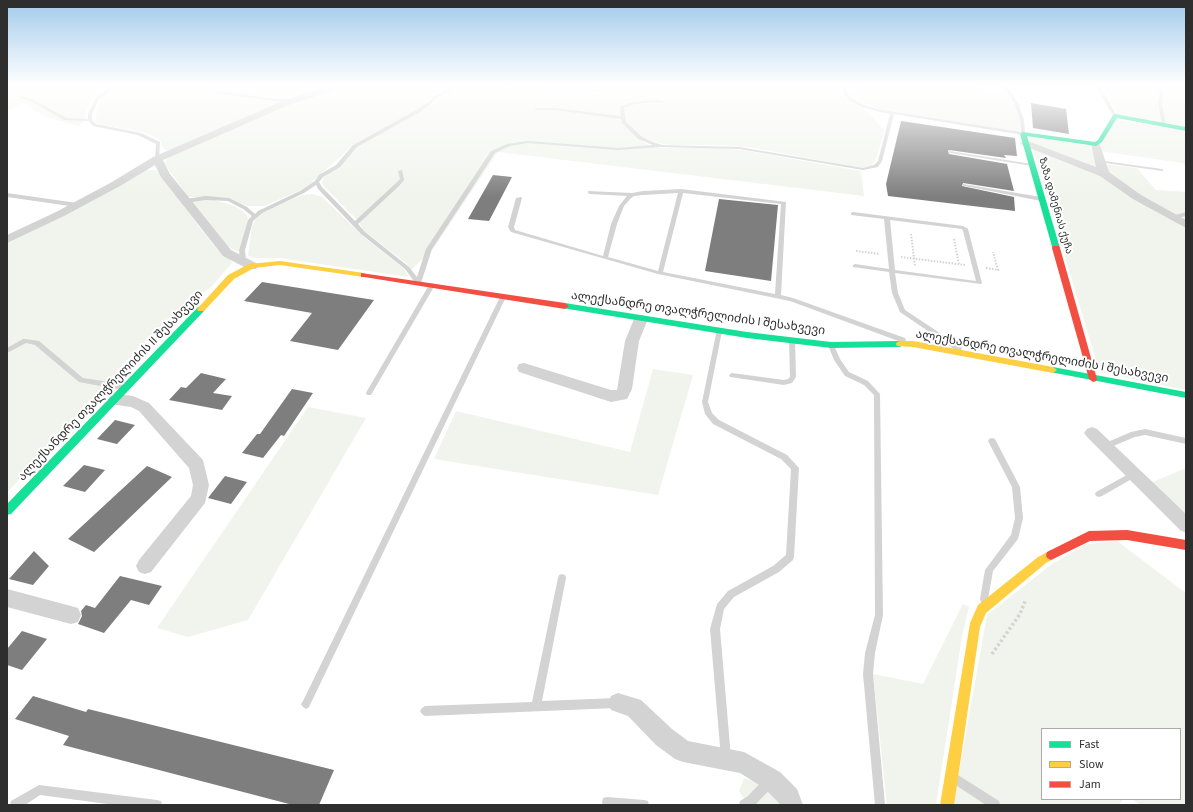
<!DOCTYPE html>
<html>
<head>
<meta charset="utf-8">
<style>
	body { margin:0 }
	#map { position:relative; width:1193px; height:812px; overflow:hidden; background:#fff; font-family:"Source Sans 3",sans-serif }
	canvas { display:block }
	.frame { position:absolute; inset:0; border:8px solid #2e2e2e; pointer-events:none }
	.legend { position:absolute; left:1041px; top:728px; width:140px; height:72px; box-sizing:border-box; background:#fff; border:1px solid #ababab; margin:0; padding:5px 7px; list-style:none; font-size:12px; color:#2e2e2e }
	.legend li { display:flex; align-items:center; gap:8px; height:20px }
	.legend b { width:20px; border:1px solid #ababab }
</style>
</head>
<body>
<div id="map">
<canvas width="1193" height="812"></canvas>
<div class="frame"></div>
<ul class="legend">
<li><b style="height:5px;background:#16e098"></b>Fast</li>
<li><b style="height:5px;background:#ffcf43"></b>Slow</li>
<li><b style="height:5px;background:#f24e42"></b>Jam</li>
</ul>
</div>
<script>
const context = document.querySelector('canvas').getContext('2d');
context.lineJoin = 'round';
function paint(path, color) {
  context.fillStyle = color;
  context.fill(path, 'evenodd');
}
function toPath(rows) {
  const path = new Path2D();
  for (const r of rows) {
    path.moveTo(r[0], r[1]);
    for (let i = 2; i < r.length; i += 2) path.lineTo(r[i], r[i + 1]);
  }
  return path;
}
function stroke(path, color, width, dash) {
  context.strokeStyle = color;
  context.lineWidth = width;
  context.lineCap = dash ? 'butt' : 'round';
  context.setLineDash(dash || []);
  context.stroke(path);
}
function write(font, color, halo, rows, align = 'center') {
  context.font = font + ' "Source Sans 3","Noto Sans Georgian",sans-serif';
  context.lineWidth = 4;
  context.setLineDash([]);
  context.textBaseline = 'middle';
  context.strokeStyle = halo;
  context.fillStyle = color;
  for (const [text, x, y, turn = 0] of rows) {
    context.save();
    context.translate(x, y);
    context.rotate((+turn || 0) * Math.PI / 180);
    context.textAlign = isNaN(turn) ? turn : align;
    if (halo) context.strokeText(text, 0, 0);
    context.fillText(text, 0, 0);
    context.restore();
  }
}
const green = toPath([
	[7,84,112,84,91,100,86,112,85,121,78,126,46,117,23,103,7,112],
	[121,84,337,84,168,151,164,149,160,140,146,133,99,124,95,122,99,102,103,96],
	[343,84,459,84,434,95,423,106,354,144,310,184,299,191,264,206,247,206,221,197,188,197,165,164,166,160,171,155,284,105,329,91],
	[465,84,599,91,601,89,517,84,838,84,842,94,848,100,864,109,885,130,875,161,871,166,862,168,754,148,719,145,674,145,663,144,647,139,640,140,650,146,660,148,720,148,747,151,861,171,864,196,498,152,433,249,411,270,406,263,364,231,359,222,322,184,323,178,359,146,434,103,437,97],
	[846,84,969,84,969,87,1006,92,1013,102,1020,120,1020,132,880,109,854,100,849,93],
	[1101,84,1186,84,1186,128,1118,115,1109,96],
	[1115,120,1186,130,1186,168,1183,163,1099,151,1101,144],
	[1029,136,1088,146,1091,149,1104,178,1186,228,1186,390,1104,373,1098,367],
	[1104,164,1137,168,1156,190,1186,192,1186,223,1139,196,1109,174],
	[146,170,155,170,160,173,197,224,217,249,231,260,232,263,212,286,170,317,126,361,7,493,7,241],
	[312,194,322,197,364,237,404,269,409,277,279,258,253,258,248,255,252,227,256,218,262,212,302,195],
	[210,199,229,204,242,210,247,215,248,220,238,252,227,246,191,202],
	[653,369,693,375,658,495,434,459,456,411,630,452],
	[308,407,366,418,248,620,188,637,157,628],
	[1186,468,1186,518,1150,483],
	[1117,541,1186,593,1186,805,1140,805,1132,799,1180,799,1180,729,1042,729,1042,799,1123,799,1119,805,953,805,987,615,1052,564,1086,544],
	[963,604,969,607,962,636,936,805,887,805,873,674,923,684],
	[744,778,766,785,783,805,748,805,739,791]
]);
const building = toPath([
	[1031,103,1066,109,1069,134,1033,128],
	[901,121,1015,138,1017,156,1004,155,1006,158,949,150,948,151,949,154,1007,164,1014,191,963,183,962,186,1014,197,1015,211,888,196,886,184],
	[493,175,512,177,489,221,468,219],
	[719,199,778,205,771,281,705,271],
	[262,282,374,300,338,350,290,341,312,313,244,301],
	[201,373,226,379,213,393,232,396,222,410,169,400,181,387,186,388],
	[292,389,313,393,284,436,281,435,263,458,242,453,257,434,260,434],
	[115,420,135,425,117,444,97,439],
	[84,465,105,470,85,492,63,486],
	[147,466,172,477,94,552,68,539],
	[225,476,247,482,231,504,208,498],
	[34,551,49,566,33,585,9,579],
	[120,576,162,586,149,605,131,600,104,633,78,624,82,616,81,611,86,605,95,608],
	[22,631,47,639,22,670,7,665,7,649],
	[33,696,86,712,88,709,334,770,319,805,293,805,63,745,69,736,15,719]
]);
const pathFar1 = toPath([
	[911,234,915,266],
	[954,239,959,265],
	[856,251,880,254],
	[901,257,965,265],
	[986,268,998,270,993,252]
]);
const path = toPath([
	[992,654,1020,614,1026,599]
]);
const lane = toPath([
	[115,84,119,84,99,99,92,114,92,120,96,124,141,133,160,142,159,160,155,159,156,144,138,135,93,126,89,121,64,120,30,101,17,97,19,96,32,99,67,118,88,119,88,114,96,97,115,84],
	[460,84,464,84,436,98,432,103,420,112,357,147,340,167,323,177,319,182,322,187,355,221,395,184,400,179,398,171,402,170,404,179,404,180,399,186,358,224,365,232,409,267,417,277,426,249,491,151,507,144,528,141,618,148,653,145,638,139,622,123,621,119,555,110,535,110,535,108,555,108,621,116,620,106,634,102,654,100,662,101,664,102,663,103,654,102,635,104,624,108,626,122,642,137,653,142,662,145,739,147,863,168,874,165,878,161,890,114,876,111,862,107,850,101,844,94,840,84,844,84,848,94,852,99,864,105,877,109,1021,132,1020,120,1014,103,1002,84,1006,84,1018,103,1024,120,1025,134,1023,135,894,114,882,161,878,167,863,170,739,149,659,147,618,150,528,143,510,146,495,153,432,249,421,283,418,285,416,284,405,269,361,234,318,189,316,185,304,193,262,213,253,221,245,250,246,260,243,262,240,260,239,250,248,220,252,216,243,209,228,201,206,200,185,203,182,201,185,199,206,196,229,198,247,207,255,214,258,211,300,191,315,181,319,175,336,165,353,145,416,110,430,101,434,96,460,84],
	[494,84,511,84,599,89,601,90,599,91,496,85,494,84],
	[1095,84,1099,84,1117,116,1117,117,1113,116,1095,84],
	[1152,84,1156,84,1164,91,1162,103,1166,126,1162,125,1158,103,1160,91,1152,84],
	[217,91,274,99,294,99,296,100,294,101,274,101,216,93,216,91,217,91],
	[949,151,1032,164,1034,165,1032,166,951,153,949,153,949,151],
	[1097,160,1162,169,1164,170,1162,171,1099,162,1097,162,1097,160],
	[963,184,1041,197,1044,199,1041,201,965,186,963,186,963,184],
	[681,189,786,202,781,295,793,298,905,338,906,340,905,342,901,342,790,301,658,274,511,232,508,227,516,198,521,197,522,198,514,227,515,230,603,256,611,224,619,206,627,196,590,194,588,193,588,191,632,193,643,191,681,189],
	[678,193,658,271,608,257,617,224,624,206,630,199,634,196,643,195,678,193],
	[683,193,781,204,775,294,663,272,683,193],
	[7,193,77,203,80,205,77,207,7,197,7,193],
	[853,212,963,226,968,229,982,283,981,284,895,273,898,293,905,310,961,347,962,349,961,351,957,351,900,312,892,293,889,272,853,267,853,265,855,264,889,269,884,219,851,215,851,213,853,212],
	[890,220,962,229,963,231,976,281,895,270,890,220],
	[1186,212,1186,216,1172,219,1169,217,1186,212],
	[432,283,435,285,371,395,367,395,366,393,367,391,429,285,432,283],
	[503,295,506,297,309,707,306,709,303,707,301,704,303,701,500,297,503,295],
	[717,329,721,329,722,331,708,402,712,413,719,420,787,455,799,468,794,557,793,560,779,572,734,597,724,609,720,629,731,758,730,762,726,763,722,762,721,758,710,629,717,604,728,591,773,566,786,555,791,469,781,459,713,424,705,414,702,402,717,329],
	[790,338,792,338,795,340,796,377,792,383,784,385,730,377,729,375,732,373,784,380,788,379,790,377,789,340,790,338],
	[23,339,25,339,39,341,83,378,122,384,125,387,122,390,79,382,35,345,26,343,7,353,7,348,23,339],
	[829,343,833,343,840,359,849,372,868,381,880,394,883,615,875,653,873,674,885,805,875,805,863,674,865,653,875,615,874,395,864,385,845,376,834,360,828,345,829,343],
	[1145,429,1186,438,1186,444,1145,435,1135,437,1106,449,1103,448,1102,446,1103,444,1131,432,1145,429],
	[992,438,995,439,1020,487,1023,518,1018,539,993,571,988,599,987,602,984,603,981,602,980,599,985,570,1011,535,1015,518,1012,487,988,441,989,439,992,438],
	[1134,471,1137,472,1138,474,1137,476,1102,496,1099,497,1096,496,1095,494,1096,492,1134,471],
	[562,574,565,575,566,578,542,701,616,698,619,700,621,703,619,706,616,708,425,716,422,714,420,711,422,708,425,706,532,702,558,578,559,575,562,574],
	[958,775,999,801,1000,805,986,805,954,784,953,780,954,776,958,775],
	[770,776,774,777,775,781,774,785,756,804,754,805,739,805,740,801,748,796,766,777,770,776],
	[39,785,157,800,161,801,162,805,115,805,40,795,25,805,10,805,11,801,39,785],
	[607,797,644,800,648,801,649,805,603,805,602,802,603,798,607,797]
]);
const street = toPath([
	[334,84,344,84,327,93,291,104,163,160,170,174,231,250,256,263,258,266,256,269,248,269,223,256,161,177,155,165,120,186,64,216,7,243,7,235,56,212,112,182,153,157,285,100,334,84],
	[1025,140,1096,167,1091,144,1096,141,1099,142,1109,172,1141,195,1186,220,1186,228,1133,199,1100,176,1022,145,1020,143,1025,140],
	[641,315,646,316,648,319,639,341,632,389,627,399,611,402,519,372,517,368,519,364,524,363,611,390,617,390,625,341,634,319,636,316,641,315],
	[115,394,133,396,149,403,203,460,209,485,205,503,151,572,145,574,139,572,136,566,139,560,191,496,193,485,189,468,139,411,131,407,110,404,108,400,110,396,115,394],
	[1092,427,1097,429,1186,514,1186,533,1180,530,1087,437,1084,433,1087,429,1092,427],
	[7,589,71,606,78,608,81,615,78,622,71,624,7,607,7,589],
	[618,693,641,700,672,729,688,741,744,752,780,772,797,789,803,805,781,805,764,788,740,773,683,762,675,759,656,745,628,716,611,710,608,703,611,696,618,693]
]);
const fast = toPath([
	[1115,114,1186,127,1186,131,1117,118,1102,142,1096,146,1027,136,1060,248,1059,250,1053,250,1020,134,1023,132,1095,142,1098,140,1113,115,1115,114],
	[565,303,747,332,831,342,900,341,904,344,900,347,831,348,747,338,562,308,561,306,562,304,565,303],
	[201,306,204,307,205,309,204,311,11,514,7,515,7,504,198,307,201,306],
	[1053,367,1186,392,1186,398,1050,372,1049,370,1053,367]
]);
const slow = toPath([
	[280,261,364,273,368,275,364,277,280,265,254,268,234,279,204,311,198,311,197,309,228,275,249,264,280,261],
	[900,341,913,341,1053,367,1057,370,1053,373,913,347,897,346,896,344,897,342,900,341],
	[1051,550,1055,552,1056,555,1055,558,1046,563,986,613,980,627,954,805,940,805,970,623,978,605,1038,557,1051,550]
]);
const jam = toPath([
	[1053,246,1059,246,1060,248,1097,379,1096,381,1093,382,1089,379,1052,248,1053,246],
	[361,273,565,303,569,306,565,309,364,277,361,277,361,273],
	[1127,530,1186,540,1186,550,1127,540,1090,541,1051,560,1047,558,1046,555,1047,552,1089,531,1127,530]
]);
const farStreetnames = [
	["ზაზა დამენიას ქუჩა",1055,206,74]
];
const streetNames = [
	["ალექსანდრე თვალჭრელიძის I შესახვევი",698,314,8],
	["ალექსანდრე თვალჭრელიძის I შესახვევი",1042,357,10],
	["ალექსანდრე თვალჭრელიძის II შესახვევი",111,386,-46]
];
paint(green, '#f1f4ec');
paint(building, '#7e7e7e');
stroke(pathFar1, '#d3d3d3', 2, [1.5, 1.5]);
stroke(path, '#d3d3d3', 3.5, [2.5, 2.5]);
paint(lane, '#d3d3d3');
paint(street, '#d3d3d3');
paint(fast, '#16e098');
paint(slow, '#ffcf43');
paint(jam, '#f24e42');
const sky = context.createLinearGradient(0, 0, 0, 197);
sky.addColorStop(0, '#a2caeb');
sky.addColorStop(0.43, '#fff');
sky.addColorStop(1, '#ffffff00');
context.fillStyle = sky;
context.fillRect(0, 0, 1193, 197);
write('10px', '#2e2e2e', '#fff', farStreetnames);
write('12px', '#2e2e2e', '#fff', streetNames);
</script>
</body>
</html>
